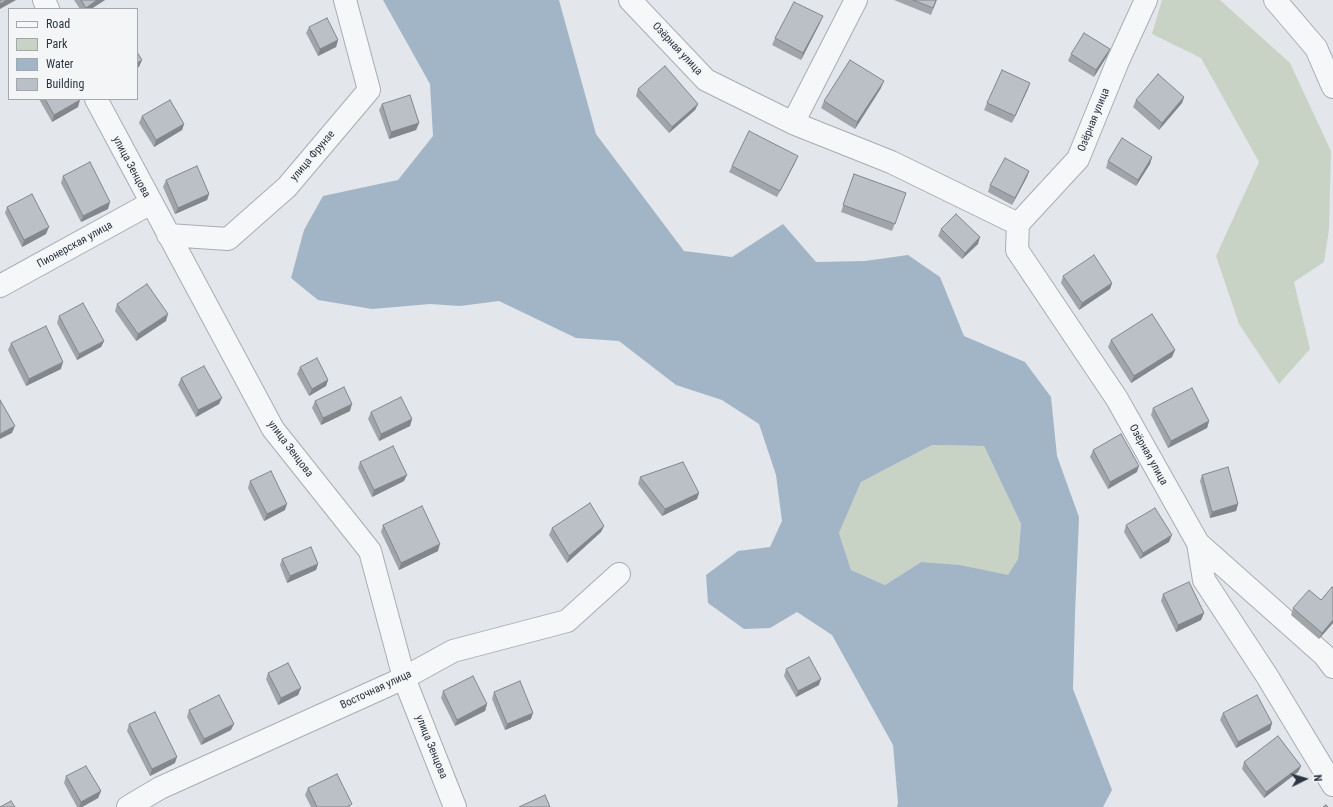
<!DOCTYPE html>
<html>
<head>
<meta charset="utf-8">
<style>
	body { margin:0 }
	#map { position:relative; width:1333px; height:807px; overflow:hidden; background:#e3e6ea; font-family:"Roboto Condensed",sans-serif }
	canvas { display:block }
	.legend { position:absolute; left:8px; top:8px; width:130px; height:92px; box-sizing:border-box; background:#f3f5f7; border:1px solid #a3a8ae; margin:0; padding:5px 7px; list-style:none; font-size:12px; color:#2c3541 }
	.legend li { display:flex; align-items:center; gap:8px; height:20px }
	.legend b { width:20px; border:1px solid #a3a8ae }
	.north { position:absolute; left:1285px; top:759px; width:40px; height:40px; -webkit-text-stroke:3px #f3f5f7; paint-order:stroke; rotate:85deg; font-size:11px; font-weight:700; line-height:16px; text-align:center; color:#2c3541 }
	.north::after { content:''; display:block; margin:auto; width:14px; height:18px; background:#2c3541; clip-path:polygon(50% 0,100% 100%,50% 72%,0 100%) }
</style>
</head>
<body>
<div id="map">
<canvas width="1333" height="807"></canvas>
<ul class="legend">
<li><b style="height:5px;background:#f6f7f9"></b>Road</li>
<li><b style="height:11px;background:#c9d3c5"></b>Park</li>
<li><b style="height:11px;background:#a2b5c7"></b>Water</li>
<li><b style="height:11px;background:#bbc0c6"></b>Building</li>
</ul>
<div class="north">N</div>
</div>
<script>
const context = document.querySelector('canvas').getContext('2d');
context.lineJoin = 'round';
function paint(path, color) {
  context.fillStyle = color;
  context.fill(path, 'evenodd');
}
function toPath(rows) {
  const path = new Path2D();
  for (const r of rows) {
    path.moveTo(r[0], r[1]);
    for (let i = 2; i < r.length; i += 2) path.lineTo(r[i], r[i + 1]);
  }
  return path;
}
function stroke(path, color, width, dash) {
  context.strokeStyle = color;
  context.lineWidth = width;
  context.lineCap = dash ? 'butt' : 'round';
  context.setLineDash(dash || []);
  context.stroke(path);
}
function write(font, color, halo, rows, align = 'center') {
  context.font = font + ' "Roboto Condensed",sans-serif';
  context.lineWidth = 3;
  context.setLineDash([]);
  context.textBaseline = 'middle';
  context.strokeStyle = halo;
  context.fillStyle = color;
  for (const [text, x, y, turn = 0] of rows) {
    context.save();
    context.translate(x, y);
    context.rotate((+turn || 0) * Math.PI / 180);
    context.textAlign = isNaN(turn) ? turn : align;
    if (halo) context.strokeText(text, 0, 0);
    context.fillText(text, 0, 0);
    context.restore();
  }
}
const green = toPath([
	[1162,0,1220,0,1290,63,1331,151,1329,229,1324,262,1294,282,1310,349,1279,384,1239,324,1216,256,1259,162,1201,58,1152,34],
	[932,445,984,446,1021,524,1018,559,1008,576,960,565,921,562,885,585,851,570,839,533,861,482]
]);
const water = toPath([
	[383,0,559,0,596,134,684,251,732,257,783,224,816,262,865,261,908,255,940,277,964,336,1025,362,1051,397,1057,456,1079,517,1075,614,1073,689,1112,790,1103,807,897,807,898,803,893,745,832,635,797,612,770,628,744,629,708,603,706,575,738,551,770,547,782,521,776,475,759,424,722,400,676,385,619,341,576,338,499,301,460,306,430,304,372,309,318,300,291,278,304,230,323,196,398,180,433,136,430,84],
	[932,445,984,446,1021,524,1018,559,1008,575,960,565,921,562,885,585,851,570,839,533,861,482]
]);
const minor = toPath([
	[44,0,48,9],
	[630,0,706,80,793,123,891,162,1018,224],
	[1146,0,1118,61,1078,159,1018,224,1017,250,1117,399,1198,543,1324,655,1333,667],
	[1275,0,1316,48,1333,87],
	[96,99,273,429,370,551,404,678,455,807],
	[793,123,856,0],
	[168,235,228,239,287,187,369,90,345,0],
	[0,286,151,203],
	[1198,543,1204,580,1267,676,1333,785],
	[128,807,160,788,404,678,453,651,567,621,619,574]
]);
const wall = toPath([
	[74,0,105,0,91,9,80,9],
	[894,0,937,0,931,15],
	[820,23,801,60,772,45,775,38],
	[309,27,338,40,336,47,318,56,306,33],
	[1071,54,1107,56,1094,77,1068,61],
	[881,88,855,129,821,108,824,101],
	[638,89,698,104,695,110,669,133,636,96],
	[1028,89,1012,123,984,110,987,103],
	[1184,97,1182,103,1159,130,1133,107,1136,100],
	[39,99,79,99,78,107,52,122],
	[382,104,419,123,416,130,389,139,379,110],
	[142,116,184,124,182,130,154,147,139,123],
	[1152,157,1150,164,1136,186,1106,168,1108,161],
	[795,163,777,197,729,172,732,166],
	[1029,171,1027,177,1012,205,988,192,990,185],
	[854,174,906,193,892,231,841,212],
	[63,176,108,209,81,222,61,183],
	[166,180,209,194,207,200,175,214,163,187],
	[7,207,46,234,22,247,5,213],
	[941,229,978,244,962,259,938,236],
	[1063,276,1112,283,1110,289,1079,310,1061,283],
	[117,304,166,321,136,341,115,311],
	[59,316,104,341,101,347,77,360,57,323],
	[1111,340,1175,350,1172,357,1131,383,1108,347],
	[11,343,61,369,26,386,8,350],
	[300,367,328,380,326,386,309,396,297,374],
	[181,378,219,404,196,417,178,385],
	[315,401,350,411,321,425,312,408],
	[1153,408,1209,421,1207,428,1168,448,1151,415],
	[371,412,412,419,410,426,379,441,368,419],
	[1093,450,1137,472,1108,489,1090,457],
	[360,462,404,481,372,497,358,468],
	[1202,475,1238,504,1236,511,1210,518,1200,481],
	[640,477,699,493,697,499,662,516,638,484],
	[250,481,285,510,264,521,248,488],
	[383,525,438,551,399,570,381,532],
	[1126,525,1169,542,1140,559,1124,532],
	[604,526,601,532,567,563,549,535,552,528],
	[282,559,318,564,316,570,287,583,280,565],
	[1333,588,1333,623,1319,639,1291,615,1293,608,1321,600],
	[1163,594,1204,613,1201,620,1176,632,1161,601],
	[786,669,819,685,796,697,784,676],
	[268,673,301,688,298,695,278,705,266,679],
	[443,691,487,704,485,711,455,726,441,698],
	[494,692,531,719,505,730,492,699],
	[189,710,231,730,201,745,187,717],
	[1223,713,1272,723,1270,730,1236,748,1220,720],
	[129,724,175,763,150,776,127,731],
	[1244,762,1301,766,1298,772,1264,798,1242,769],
	[66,776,101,791,98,798,82,807,77,807,64,783],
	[308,788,351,807,311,807,305,795]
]);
const shadedWall = toPath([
	[7,0,16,0,0,9,0,4],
	[97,0,105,0,91,9,85,9,86,8],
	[823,16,820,23,801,60,803,53],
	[338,40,336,47,318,56,320,49],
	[1110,49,1107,56,1094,77,1096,70],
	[142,60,139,67,137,68,137,63],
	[884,81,881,88,855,129,857,122],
	[1030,83,1028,89,1012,123,1015,116],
	[1184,97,1182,103,1159,130,1162,123],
	[80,100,78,107,52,122,54,115],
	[698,104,695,110,669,133,672,127],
	[419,123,416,130,389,139,391,132],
	[184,124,182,130,154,147,156,140],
	[798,156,795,163,777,197,780,191],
	[1152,157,1150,164,1136,186,1138,180],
	[1029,171,1027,177,1012,205,1015,198],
	[209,194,207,200,175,214,178,208],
	[110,202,108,209,81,222,83,216],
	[49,227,46,234,22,247,24,240],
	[980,237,978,244,962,259,965,253],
	[1112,283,1110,289,1079,310,1082,303],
	[168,314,166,321,136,341,138,334],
	[104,341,101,347,77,360,79,354],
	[1175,350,1172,357,1131,383,1134,376],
	[63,362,61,369,26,386,29,379],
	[328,380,326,386,309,396,312,389],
	[222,398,219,404,196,417,198,410],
	[352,404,350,411,321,425,323,418],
	[412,419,410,426,379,441,381,434],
	[1209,421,1207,428,1168,448,1171,441],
	[15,426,12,433,0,439,0,434],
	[1139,466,1137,472,1108,489,1110,482],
	[407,475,404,481,372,497,374,490],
	[699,493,697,499,662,516,665,509],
	[287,504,285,510,264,521,267,514],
	[1238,504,1236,511,1210,518,1212,512],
	[604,526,601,532,567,563,569,556],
	[1172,535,1169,542,1140,559,1143,553],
	[440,544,438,551,399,570,401,563],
	[318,564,316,570,287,583,290,576],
	[1204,613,1201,620,1176,632,1178,625],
	[1333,620,1333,623,1319,639,1322,633],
	[821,679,819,685,796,697,798,691],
	[301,688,298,695,278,705,281,698],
	[487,704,485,711,455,726,457,720],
	[533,713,531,719,505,730,507,724],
	[1272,723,1270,730,1236,748,1238,742],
	[234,724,231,730,201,745,204,739],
	[177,757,175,763,150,776,152,769],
	[1301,766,1298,772,1264,798,1266,792],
	[101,791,98,798,82,807,79,807,81,802]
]);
const building = toPath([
	[0,0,7,0,0,4,0,0],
	[81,0,97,0,86,8,81,0],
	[913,0,936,0,933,8,913,0],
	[794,2,823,16,803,53,775,38,794,2],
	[327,18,338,40,320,49,309,27,327,18],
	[1084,33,1110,49,1096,70,1071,54,1084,33],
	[137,52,142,60,137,63,137,52],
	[850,60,884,81,857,122,824,101,850,60],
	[665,66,698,104,672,127,638,89,665,66],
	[1002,70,1030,83,1015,116,987,103,1002,70],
	[1158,74,1184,97,1162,123,1136,100,1158,74],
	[410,95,419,123,391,132,382,104,410,95],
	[45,99,79,99,80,100,54,115,45,99],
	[170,100,184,124,156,140,142,116,170,100],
	[749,131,798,156,780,191,732,166,749,131],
	[1122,138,1152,157,1138,180,1108,161,1122,138],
	[1005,158,1029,171,1015,198,990,185,1005,158],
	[90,162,110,202,83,216,63,176,90,162],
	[197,166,209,194,178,208,166,180,197,166],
	[854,174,906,193,895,224,843,205,854,174],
	[32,194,49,227,24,240,7,207,32,194],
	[956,214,980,237,965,253,941,229,956,214],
	[1094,255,1112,283,1082,303,1063,276,1094,255],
	[147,284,168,314,138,334,117,304,147,284],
	[83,303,104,341,79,354,59,316,83,303],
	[1152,314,1175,350,1134,376,1111,340,1152,314],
	[46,326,63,362,29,379,11,343,46,326],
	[317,358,328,380,312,389,300,367,317,358],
	[204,366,222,398,198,410,181,378,204,366],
	[344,387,352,404,323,418,315,401,344,387],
	[1192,388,1209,421,1171,441,1153,408,1192,388],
	[401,397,412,419,381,434,371,412,401,397],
	[0,400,15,426,0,434,0,400],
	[1121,434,1139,466,1110,482,1093,450,1121,434],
	[393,446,407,475,374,490,360,462,393,446],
	[683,462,699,493,665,509,640,477,683,462],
	[1228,467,1238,504,1212,512,1202,475,1228,467],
	[271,471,287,504,267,514,250,481,271,471],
	[590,503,604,526,569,556,552,528,590,503],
	[422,506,440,544,401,563,383,525,422,506],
	[1155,508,1172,535,1143,553,1126,525,1155,508],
	[311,547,318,564,290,576,282,559,311,547],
	[1189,582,1204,613,1178,625,1163,594,1189,582],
	[1332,587,1333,588,1333,620,1322,633,1293,608,1309,590,1321,600,1332,587],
	[809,657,821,679,798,691,786,669,809,657],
	[288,663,301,688,281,698,268,673,288,663],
	[473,676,487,704,457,720,443,691,473,676],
	[520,681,533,713,507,724,494,692,520,681],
	[219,695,234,724,204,739,189,710,219,695],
	[1257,695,1272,723,1238,742,1223,713,1257,695],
	[155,712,177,757,152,769,129,724,155,712],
	[1278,736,1301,766,1266,792,1244,762,1278,736],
	[86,766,101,791,81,802,66,776,86,766],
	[337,774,352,804,347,807,317,807,308,788,337,774],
	[545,795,550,807,519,807,545,795],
	[11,801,15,807,0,807,11,801],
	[1326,805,1328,807,1323,807,1326,805]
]);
const streetNames = [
	["Озёрная улица",677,49,47],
	["Озёрная улица",1094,120,-68],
	["улица Фрунзе",313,156,-50],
	["улица Зенцова",131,167,62],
	["Пионерская улица",75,245,-29],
	["улица Зенцова",290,449,53],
	["Озёрная улица",1148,455,61],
	["Восточная улица",376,690,-25],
	["улица Зенцова",431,747,68]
];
paint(green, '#c9d3c5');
paint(water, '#a2b5c7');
stroke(minor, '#a8adb4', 24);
stroke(minor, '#f6f7f9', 22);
paint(wall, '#a1a5aa');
paint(shadedWall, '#83868b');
paint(building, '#bbc0c6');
stroke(building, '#83868b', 1);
write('11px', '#2c3541', '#f3f5f7', streetNames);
</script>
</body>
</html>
